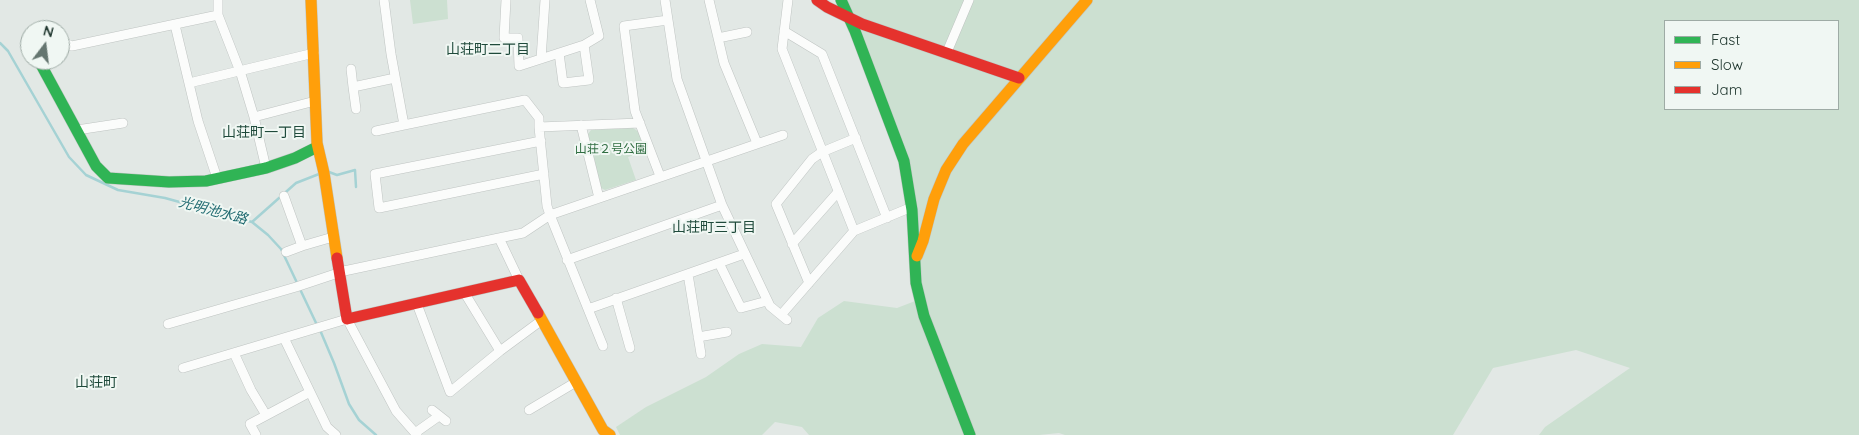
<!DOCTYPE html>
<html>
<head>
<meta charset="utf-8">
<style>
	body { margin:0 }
	#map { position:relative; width:1859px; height:435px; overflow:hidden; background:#e2e8e5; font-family:Quicksand,sans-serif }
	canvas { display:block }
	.legend { position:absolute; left:1664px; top:20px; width:175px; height:90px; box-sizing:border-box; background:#f0f7f3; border:1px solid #9eaba5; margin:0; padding:6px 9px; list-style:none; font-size:15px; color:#223931 }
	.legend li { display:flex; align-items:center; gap:10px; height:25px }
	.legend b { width:25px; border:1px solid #9eaba5 }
	.north { position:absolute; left:20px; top:20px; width:50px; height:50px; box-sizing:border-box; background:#f0f7f3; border:1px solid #9eaba5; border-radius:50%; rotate:15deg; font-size:14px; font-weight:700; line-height:20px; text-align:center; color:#223931 }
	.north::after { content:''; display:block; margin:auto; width:18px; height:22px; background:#657670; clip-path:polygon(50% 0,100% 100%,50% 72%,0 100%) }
</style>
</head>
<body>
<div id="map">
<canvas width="1859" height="435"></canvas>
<ul class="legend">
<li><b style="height:6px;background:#30b455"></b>Fast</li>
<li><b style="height:6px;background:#ff9f0a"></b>Slow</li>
<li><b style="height:6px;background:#e5322d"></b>Jam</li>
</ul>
<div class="north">N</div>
</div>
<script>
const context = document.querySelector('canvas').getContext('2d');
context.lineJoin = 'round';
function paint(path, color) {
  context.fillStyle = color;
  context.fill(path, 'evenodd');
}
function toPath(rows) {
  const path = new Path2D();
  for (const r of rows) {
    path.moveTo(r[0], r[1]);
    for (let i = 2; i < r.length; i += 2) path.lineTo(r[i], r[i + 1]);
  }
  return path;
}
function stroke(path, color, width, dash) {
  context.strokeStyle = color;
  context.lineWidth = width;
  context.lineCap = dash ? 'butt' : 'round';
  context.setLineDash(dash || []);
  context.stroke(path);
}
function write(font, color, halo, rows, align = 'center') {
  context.font = font + ' Quicksand,"Noto Sans JP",sans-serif';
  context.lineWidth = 4;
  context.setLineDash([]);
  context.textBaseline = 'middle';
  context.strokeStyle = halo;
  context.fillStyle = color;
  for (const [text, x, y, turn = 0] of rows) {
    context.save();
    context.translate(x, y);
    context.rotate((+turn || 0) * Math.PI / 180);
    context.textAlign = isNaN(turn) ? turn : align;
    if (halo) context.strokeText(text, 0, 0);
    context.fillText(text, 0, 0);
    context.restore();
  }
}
const green = toPath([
	[410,0,447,0,448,19,413,24],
	[843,0,1859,0,1859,435,1539,435,1545,427,1630,368,1576,350,1493,368,1453,435,1065,435,1059,433,1039,435,809,435,802,427,775,422,762,435,620,435,616,427,646,407,706,377,739,354,762,344,801,347,818,318,844,301,897,308,923,298,903,149],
	[1665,21,1838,21,1838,109,1665,109],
	[633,128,639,132,646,151,628,157,636,180,605,190,601,188,588,134,591,130]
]);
const stream = toPath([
	[0,43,8,51,69,157,86,175,118,190,165,198,252,222,268,235,281,249,317,325],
	[329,172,337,175,355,170,356,187],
	[252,222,296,183,319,174],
	[320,330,334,363,349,404,359,420,376,435]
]);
const street = toPath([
	[218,0,218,15,241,74,254,117,266,168],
	[384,0,391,54,404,125,525,100,539,118,539,127],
	[506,0,504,38,518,38,519,66,584,45,599,36,590,0],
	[665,0,677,79,722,205,770,306,787,320],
	[709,0,724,63,757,143],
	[788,0,782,49,854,231,907,209,912,210],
	[175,25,198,121,217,178],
	[784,31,822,54,887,218],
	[718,38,747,32],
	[60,41,72,46,218,15],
	[947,52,969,0],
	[559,53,563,83,589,80,584,45],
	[541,59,545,0],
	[351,69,353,87],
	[189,83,314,53],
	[356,109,353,87,395,78],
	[254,117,315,101],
	[581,125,599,198],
	[77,130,123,123],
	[376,131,404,125],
	[541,141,375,174,379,208,544,174],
	[660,176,635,111,624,26,668,20],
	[284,196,302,246],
	[499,238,523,233,550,215,783,135],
	[792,244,838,192],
	[286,252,302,246,333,237],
	[567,260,722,205],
	[719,263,741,308,767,301],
	[688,274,701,354],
	[809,283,776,204,812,159,822,152,856,138],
	[464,292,500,351],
	[616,298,630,348],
	[417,304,450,392,500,351,542,320],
	[588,309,744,254],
	[781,315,854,231],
	[168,324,296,287,344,271,499,238,519,280],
	[698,337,727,332],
	[284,338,327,427,336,435],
	[603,346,550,215,547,206,539,127,640,123],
	[234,353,251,390,266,415],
	[183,368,347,319,396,411,417,435],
	[432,410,446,421],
	[529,410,576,382],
	[415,433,439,416],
	[256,435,250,424,310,392]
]);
const fast = toPath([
	[841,0,855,31,904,161,912,210,916,283,924,316,970,435],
	[39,61,96,166,108,178,169,182,206,181,266,168,295,158,317,147]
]);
const slow = toPath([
	[311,0,317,143,324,173,337,258],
	[917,256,923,241,934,199,946,170,963,144,1087,0],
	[538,313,603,430,610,435]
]);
const jam = toPath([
	[817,0,827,7,862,24,1019,78],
	[337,258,347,319,519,280,538,313]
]);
const parkNames = [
	["山荘２号公園",611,149]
];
const neighbourhoodNames = [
	["山荘町二丁目",488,50],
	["山荘町一丁目",264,133],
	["山荘町三丁目",714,228],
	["山荘町",96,383]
];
const waterNames = [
	["光明池水路",213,211,15]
];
paint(green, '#cce0d1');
stroke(stream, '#a5d2d4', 2.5);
stroke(street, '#bfc4c2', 10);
stroke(fast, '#bfc5c2', 12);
stroke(slow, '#bfc5c2', 12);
stroke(jam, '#bfc5c2', 12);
stroke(street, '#fbfcfb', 9);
stroke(fast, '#30b455', 11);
stroke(slow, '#ff9f0a', 11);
stroke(jam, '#e5322d', 11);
write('12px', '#2f6d41', '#f0f7f3', parkNames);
write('14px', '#1f4a3b', '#f0f7f3', neighbourhoodNames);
write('italic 14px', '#206b71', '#f0f7f3', waterNames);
</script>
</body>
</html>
